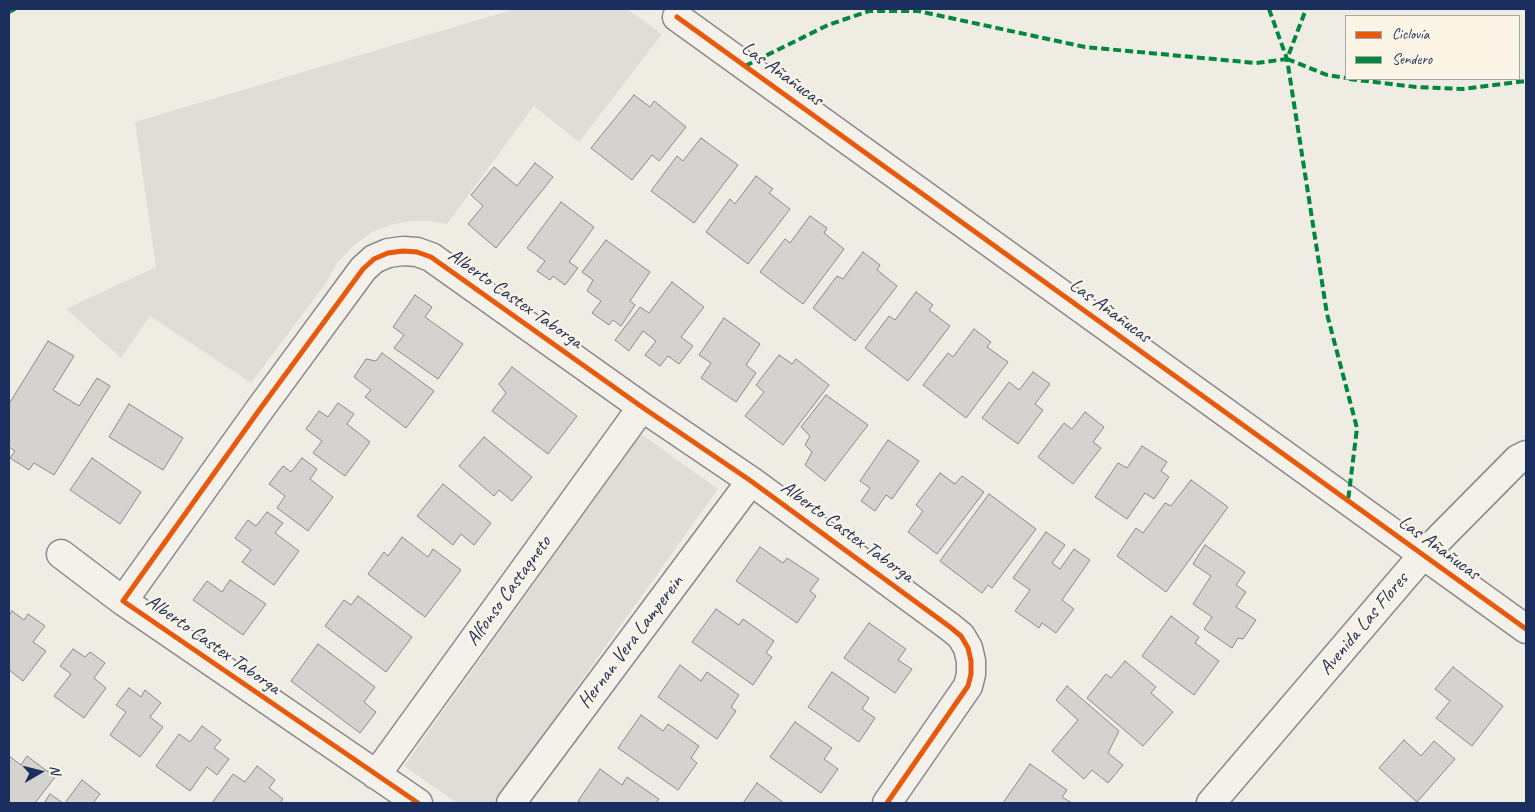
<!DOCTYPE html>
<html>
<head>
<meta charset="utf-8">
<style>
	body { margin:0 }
	#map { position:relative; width:1535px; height:812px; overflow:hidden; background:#efece4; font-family:Caveat,sans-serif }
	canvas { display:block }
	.frame { position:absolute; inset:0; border:10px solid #1b2f5e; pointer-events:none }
	.legend { position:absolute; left:1345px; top:15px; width:175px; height:65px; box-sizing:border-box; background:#fcf5e5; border:1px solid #a2a6af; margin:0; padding:6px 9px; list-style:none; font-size:15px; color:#1b2f5e }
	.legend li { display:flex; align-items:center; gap:10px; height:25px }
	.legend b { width:25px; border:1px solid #a2a6af }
	.north { position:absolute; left:15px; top:747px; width:50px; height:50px; -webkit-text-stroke:4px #fcf5e5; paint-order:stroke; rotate:82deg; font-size:14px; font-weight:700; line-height:20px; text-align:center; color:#1b2f5e }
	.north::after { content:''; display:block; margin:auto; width:18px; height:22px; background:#1b2f5e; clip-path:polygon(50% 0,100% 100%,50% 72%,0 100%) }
</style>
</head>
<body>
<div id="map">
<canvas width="1535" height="812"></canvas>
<div class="frame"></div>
<ul class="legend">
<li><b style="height:6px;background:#e8590c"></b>Ciclovía</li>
<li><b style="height:6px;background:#00873e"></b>Sendero</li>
</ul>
<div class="north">N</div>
</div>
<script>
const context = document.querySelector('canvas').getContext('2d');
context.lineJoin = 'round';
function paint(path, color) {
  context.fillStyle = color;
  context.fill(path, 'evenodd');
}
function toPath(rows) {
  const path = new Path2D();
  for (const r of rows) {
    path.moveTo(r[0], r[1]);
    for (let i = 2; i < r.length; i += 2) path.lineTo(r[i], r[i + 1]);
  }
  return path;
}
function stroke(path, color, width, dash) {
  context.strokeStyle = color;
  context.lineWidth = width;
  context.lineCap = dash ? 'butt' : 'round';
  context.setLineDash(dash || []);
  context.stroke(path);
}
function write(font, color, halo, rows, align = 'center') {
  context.font = font + ' Caveat,sans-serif';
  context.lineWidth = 4.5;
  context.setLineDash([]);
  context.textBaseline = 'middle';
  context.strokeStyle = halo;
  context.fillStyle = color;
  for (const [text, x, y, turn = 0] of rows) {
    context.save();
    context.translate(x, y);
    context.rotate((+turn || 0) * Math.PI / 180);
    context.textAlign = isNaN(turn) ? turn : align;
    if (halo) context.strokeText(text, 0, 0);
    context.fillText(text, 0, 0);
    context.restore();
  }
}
const green = toPath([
	[515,9,627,9,662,34,579,142,534,106,447,224,429,221,411,221,394,224,372,232,353,246,337,263,326,283,251,383,150,316,121,358,66,309,156,267,135,122],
	[641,434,718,489,494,803,457,803,404,766]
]);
const building = toPath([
	[634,95,650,107,654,101,686,127,659,161,652,155,632,180,591,148,634,95],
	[701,138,738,165,694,223,651,191,677,156,683,161,701,138],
	[535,163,553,177,496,248,468,224,483,206,471,195,494,167,517,186,535,163],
	[756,176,773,189,769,193,790,209,748,264,706,232,730,199,735,204,756,176],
	[561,202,594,227,569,262,578,268,565,285,553,276,550,280,537,271,545,261,527,248,561,202],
	[810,216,827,228,824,233,844,249,803,304,760,272,785,239,790,243,810,216],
	[606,240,650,272,630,301,635,305,621,326,613,320,609,325,592,313,601,301,587,291,593,280,582,272,606,240],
	[863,252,880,265,877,270,897,286,855,341,813,308,837,276,843,279,863,252],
	[672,282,704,307,681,337,693,346,679,364,668,356,660,366,645,355,656,341,643,331,629,351,615,340,640,307,649,313,672,282],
	[916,292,933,305,929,310,950,326,908,381,865,348,889,316,895,320,916,292],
	[415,295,432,307,425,317,463,344,438,379,394,348,404,335,393,327,415,295],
	[724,318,760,344,746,365,756,373,736,402,701,378,711,363,699,355,724,318],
	[974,329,991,342,987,347,1008,362,966,418,923,385,948,353,953,357,974,329],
	[48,341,74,356,53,390,79,406,97,378,110,386,54,475,34,463,29,470,10,458,15,451,9,447,9,404,48,341],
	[382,353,434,391,406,428,365,397,371,390,354,377,366,359,376,361,382,353],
	[779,355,792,364,796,359,829,385,783,445,745,416,764,392,756,385,779,355],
	[512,367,577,416,548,454,492,411,506,393,499,384,512,367],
	[1033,372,1050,384,1035,404,1043,410,1018,444,982,418,1009,382,1019,390,1033,372],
	[826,395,868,425,825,481,805,465,812,452,805,445,810,436,801,427,826,395],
	[338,403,354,414,347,424,370,442,345,476,313,453,322,441,306,429,319,411,328,417,338,403],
	[129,404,183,438,163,470,109,437,129,404],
	[1085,412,1104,427,1093,442,1101,448,1073,484,1038,457,1064,423,1072,429,1085,412],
	[484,437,532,477,512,501,499,490,494,496,459,466,484,437],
	[888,440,919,461,892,499,886,495,875,511,861,501,870,488,860,481,888,440],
	[1142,446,1167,462,1161,471,1169,477,1154,499,1145,493,1127,519,1095,497,1118,463,1127,468,1142,446],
	[92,458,141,492,120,524,70,490,92,458],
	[302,458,317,469,310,479,333,497,308,531,277,508,285,496,269,484,283,466,291,472,302,458],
	[940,473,955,484,962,476,984,492,937,554,908,532,923,511,916,505,940,473],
	[1191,480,1228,507,1166,592,1117,556,1136,528,1143,533,1165,503,1171,506,1191,480],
	[443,484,491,523,474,545,461,534,453,545,417,516,443,484],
	[989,494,1036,529,992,588,988,585,982,593,940,561,989,494],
	[267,512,283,523,275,533,299,551,274,585,242,562,251,550,235,538,248,520,256,526,267,512],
	[1046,532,1065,545,1052,563,1060,569,1074,549,1090,560,1062,600,1074,609,1056,633,1042,623,1039,628,1015,611,1030,590,1013,578,1046,532],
	[402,537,428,557,433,549,461,570,425,617,368,574,384,552,388,556,402,537],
	[1205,545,1245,572,1236,585,1246,592,1236,607,1256,620,1243,639,1238,638,1232,648,1204,629,1212,617,1193,604,1211,576,1193,564,1205,545],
	[760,547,783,563,787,558,819,579,810,591,816,596,797,623,736,581,760,547],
	[230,580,266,604,243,635,193,600,207,581,222,592,230,580],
	[358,596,412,637,386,672,325,626,344,600,351,605,358,596],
	[716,609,739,625,743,619,774,641,766,653,772,657,753,685,692,642,716,609],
	[12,611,24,620,28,614,45,626,33,642,46,651,23,681,9,670,9,616,12,611],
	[1171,616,1199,637,1195,643,1219,661,1194,695,1142,656,1171,616],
	[869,623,906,649,898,660,912,669,895,693,844,658,869,623],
	[318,644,375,687,364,702,376,712,360,733,291,681,318,644],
	[73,649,85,657,90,652,105,663,94,678,106,688,84,718,54,696,71,674,60,666,73,649],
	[1125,661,1156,687,1151,693,1173,712,1143,746,1087,698,1106,674,1111,678,1125,661],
	[680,665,701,681,707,672,739,695,731,707,736,711,717,739,658,697,680,665],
	[1453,667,1503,706,1472,746,1436,718,1450,701,1435,689,1453,667],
	[832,672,869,698,862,709,875,718,859,742,808,707,832,672],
	[1067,686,1119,731,1108,753,1123,765,1108,783,1092,770,1084,779,1052,751,1078,720,1056,700,1067,686],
	[129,688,141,697,145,690,161,703,150,717,163,727,140,757,110,735,126,712,116,705,129,688],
	[641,715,663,731,668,724,699,746,691,758,697,763,678,790,618,748,641,715],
	[795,722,832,748,824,759,838,769,821,793,770,757,795,722],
	[202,726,221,740,214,748,229,759,217,775,207,767,190,791,156,766,179,734,190,742,202,726],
	[1404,740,1421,756,1434,741,1455,759,1417,802,1379,768,1404,740],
	[9,756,21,765,27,756,55,777,35,803,9,803,9,756],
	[1030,764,1067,790,1062,797,1072,803,1003,803,1030,764],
	[257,766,275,780,269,788,283,799,280,803,212,803,233,774,245,782,257,766],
	[600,769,622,785,627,777,659,799,656,803,582,803,578,801,600,769],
	[82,780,100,794,93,803,65,803,82,780],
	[757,783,784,803,743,803,757,783],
	[50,794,63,803,44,803,50,794]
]);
const minor = toPath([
	[677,17,1526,629],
	[61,554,123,601],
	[376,775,642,407],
	[418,803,123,601,260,409,363,269,374,259,388,253,403,251,417,252,431,257,642,407,751,481,950,627,961,636,968,648,971,661,971,674,968,686,887,803],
	[511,803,751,481],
	[1211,803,1423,555,1518,459,1526,455]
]);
const quiet = toPath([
	[1269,9,1287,59,1327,314,1357,428,1348,501],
	[9,12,15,9],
	[1287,59,1327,75,1346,78],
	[745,66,828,25,869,11,918,11,1085,47,1256,63,1287,59,1306,9],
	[1349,79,1416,87,1463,89,1526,81]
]);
const cycleway = toPath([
	[677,17,1526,629],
	[418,803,123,601,260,409,363,269,374,259,388,253,403,251,417,252,431,257,642,407,751,481,950,627,961,636,968,648,971,661,971,674,968,686,887,803]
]);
const streetNames = [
	["Las Añañucas",782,74,36],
	["Alberto Castex Taborga",515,299,35],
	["Las Añañucas",1110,311,36],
	["Alberto Castex Taborga",847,532,36],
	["Las Añañucas",1439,548,36],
	["Alfonso Castagneto",509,591,-54],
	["Avenida Las Flores",1364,624,-50],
	["Hernan Vera Lamperein",631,642,-53],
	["Alberto Castex Taborga",213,645,35]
];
paint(green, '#e0ddd7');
paint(building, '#d5d3d0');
stroke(building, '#86898e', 1);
stroke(minor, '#86898e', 31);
stroke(minor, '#f4f1eb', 28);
stroke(quiet, '#00873e', 4, [8, 4]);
stroke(cycleway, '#e8590c', 5);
write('20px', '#1b2f5e', '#fcf5e5', streetNames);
</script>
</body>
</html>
